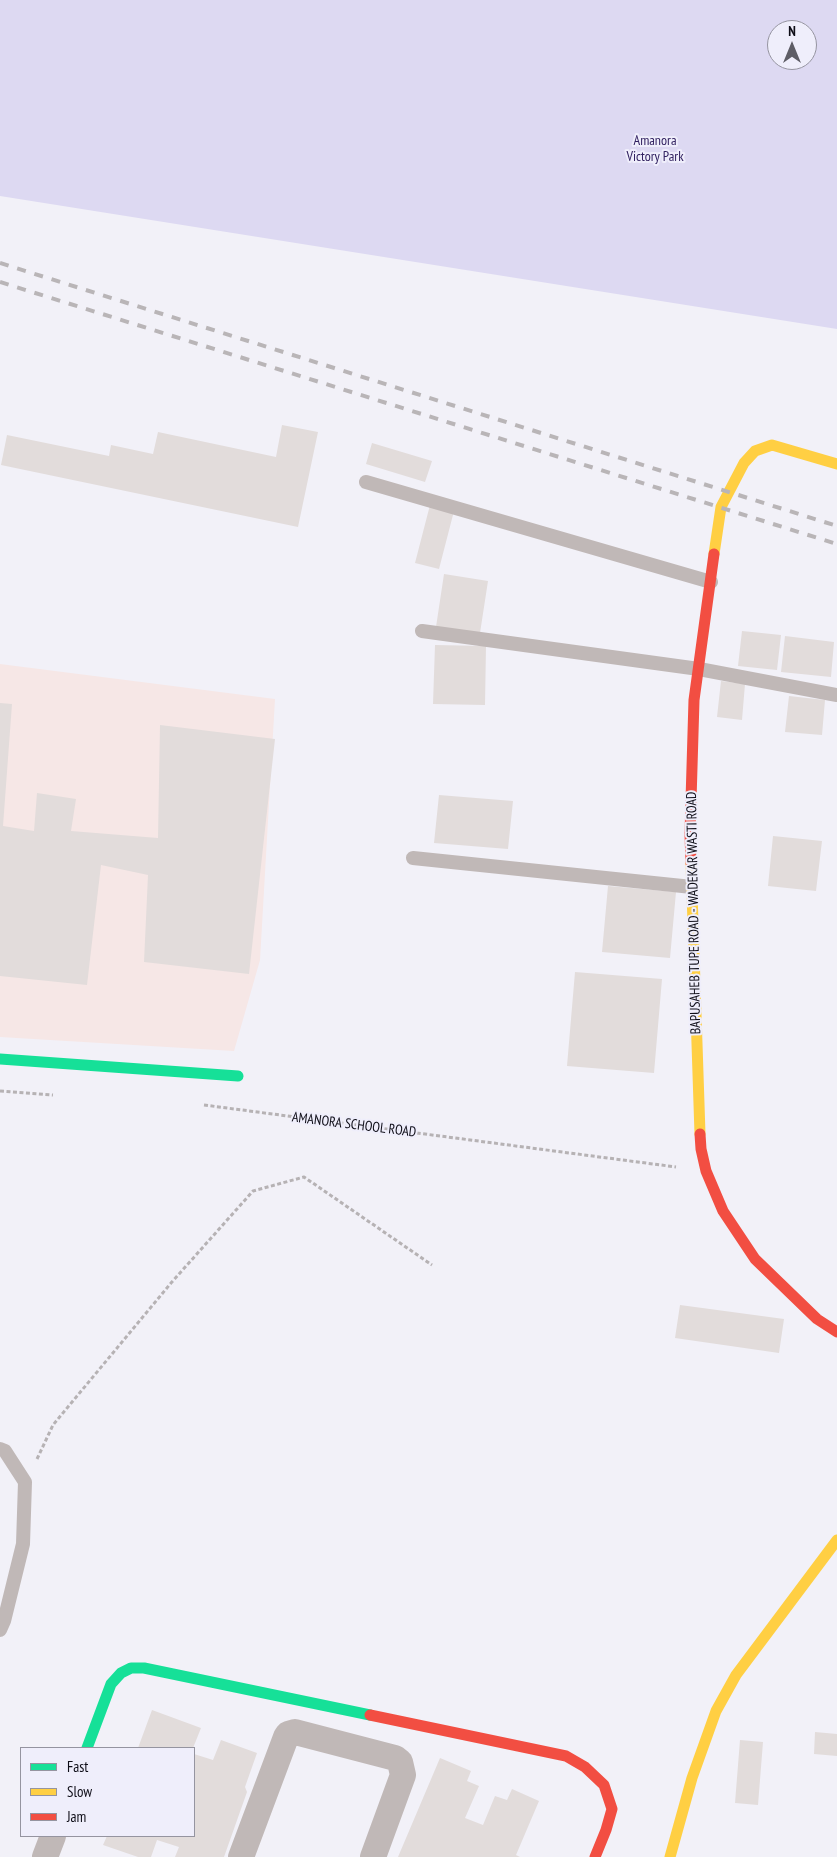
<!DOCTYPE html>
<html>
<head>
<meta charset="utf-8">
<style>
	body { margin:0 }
	#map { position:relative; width:837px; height:1857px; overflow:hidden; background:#f2f1f8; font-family:"PT Sans Narrow",sans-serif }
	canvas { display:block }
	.legend { position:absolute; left:20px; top:1747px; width:175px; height:90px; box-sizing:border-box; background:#efeefb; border:1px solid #9594a0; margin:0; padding:6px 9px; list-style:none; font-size:15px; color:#0e0d17 }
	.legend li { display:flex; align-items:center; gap:10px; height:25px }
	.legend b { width:25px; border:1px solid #9594a0 }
	.north { position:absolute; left:767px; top:20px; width:50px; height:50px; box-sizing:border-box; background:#efeefb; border:1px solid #9594a0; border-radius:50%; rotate:0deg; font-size:14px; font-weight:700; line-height:20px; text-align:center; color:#0e0d17 }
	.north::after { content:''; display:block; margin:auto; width:18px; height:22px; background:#5e5d66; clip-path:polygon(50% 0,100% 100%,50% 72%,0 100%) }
</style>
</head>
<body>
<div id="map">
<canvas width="837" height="1857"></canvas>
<ul class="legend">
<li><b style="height:6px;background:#16e098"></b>Fast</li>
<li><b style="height:6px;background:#ffcf43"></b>Slow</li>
<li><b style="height:6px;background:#f24e42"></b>Jam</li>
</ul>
<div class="north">N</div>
</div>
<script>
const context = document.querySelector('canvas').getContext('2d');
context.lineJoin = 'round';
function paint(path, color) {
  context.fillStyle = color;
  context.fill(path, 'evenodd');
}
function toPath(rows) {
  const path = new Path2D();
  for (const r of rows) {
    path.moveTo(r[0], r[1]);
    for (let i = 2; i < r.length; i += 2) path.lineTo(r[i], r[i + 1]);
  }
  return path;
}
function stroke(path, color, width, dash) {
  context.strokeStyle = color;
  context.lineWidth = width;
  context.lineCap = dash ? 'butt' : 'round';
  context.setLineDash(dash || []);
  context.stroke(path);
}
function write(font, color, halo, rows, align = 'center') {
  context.font = font + ' "PT Sans Narrow",sans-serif';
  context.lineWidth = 4;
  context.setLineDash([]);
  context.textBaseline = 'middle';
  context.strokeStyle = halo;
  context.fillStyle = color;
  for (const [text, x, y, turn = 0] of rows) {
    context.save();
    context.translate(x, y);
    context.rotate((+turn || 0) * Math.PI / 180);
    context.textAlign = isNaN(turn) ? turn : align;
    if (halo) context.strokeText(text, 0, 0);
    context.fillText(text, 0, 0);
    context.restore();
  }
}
const commercial = toPath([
	[0,664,275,699,260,960,234,1051,0,1037]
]);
const green = toPath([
	[0,0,837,0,837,329,0,196],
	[777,30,807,30,807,60,777,60]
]);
const building = toPath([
	[282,425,318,432,298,527,1,465,7,435,109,456,111,445,153,454,158,432,276,457],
	[372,443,432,461,425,482,366,464],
	[430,505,454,511,439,569,415,563],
	[444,574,488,581,480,633,436,627],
	[742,631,781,635,777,670,738,666],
	[785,636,834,642,831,677,781,672],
	[435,645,486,646,485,705,433,704],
	[721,681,745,684,742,720,717,717],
	[789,696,825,700,822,735,785,732],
	[0,703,12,704,3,826,34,831,37,793,76,799,71,831,158,838,160,725,275,739,249,974,144,962,148,875,101,865,87,985,0,976],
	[439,795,513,801,508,849,434,843],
	[773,836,822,841,816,891,768,886],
	[608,886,676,892,670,958,602,952],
	[575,972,662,979,654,1073,567,1066],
	[680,1305,784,1319,779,1353,675,1338],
	[152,1710,201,1728,193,1748,138,1748],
	[815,1732,837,1734,837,1756,814,1754],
	[221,1740,257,1753,245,1787,247,1792,224,1857,175,1857,179,1847,157,1840,151,1857,138,1857,103,1845,107,1836,194,1836,194,1754,213,1760],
	[740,1740,763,1742,758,1805,735,1803],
	[440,1758,471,1771,467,1781,479,1786,465,1818,483,1825,495,1796,507,1800,512,1789,539,1801,516,1855,520,1857,398,1857]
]);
const path = toPath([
	[0,1091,53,1095],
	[204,1105,676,1167],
	[37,1459,53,1425,171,1283,253,1191,304,1177,432,1265]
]);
const lane = toPath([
	[366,482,711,582],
	[422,631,699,669,837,695],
	[413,858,692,887],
	[0,1449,5,1451,25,1482,23,1544,4,1621,0,1630]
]);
const street = toPath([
	[45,1857,53,1836],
	[241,1857,286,1737,288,1734,295,1732,395,1758,400,1762,403,1775,373,1857]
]);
const fast = toPath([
	[0,1059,238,1076],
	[87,1748,111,1684,121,1673,131,1668,144,1668,370,1715]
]);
const slow = toPath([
	[714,554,721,507,744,463,755,451,772,445,837,464],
	[691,863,700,1134],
	[670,1857,692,1778,716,1711,736,1675,837,1540]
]);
const jam = toPath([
	[691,863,690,834,694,700,714,554],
	[700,1134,701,1149,706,1171,723,1211,755,1259,817,1319,837,1332],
	[370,1715,566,1756,585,1767,604,1785,612,1809,606,1830,595,1857]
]);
const rail = toPath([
	[0,263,837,526],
	[0,282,837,544]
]);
const parkNames = [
	["Amanora",655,141],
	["Victory Park",655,157]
];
const streetNames = [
	["BAPUSAHEB TUPE ROAD - WADEKAR WASTI ROAD",694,913,-91],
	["AMANORA SCHOOL ROAD",354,1125,7]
];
paint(commercial, '#f6e7e6');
paint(green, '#ddd9f2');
paint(building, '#e2dcdb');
stroke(path, '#b6b2b4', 3, [4, 2.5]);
stroke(lane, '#c0b8b7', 14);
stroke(street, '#c0b8b7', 26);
stroke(fast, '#16e098', 11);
stroke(slow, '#ffcf43', 11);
stroke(jam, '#f24e42', 11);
stroke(rail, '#b9b5b7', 4, [9, 9]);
write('14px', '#312160', '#efeefb', parkNames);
write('14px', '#0e0d17', '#efeefb', streetNames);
</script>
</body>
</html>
